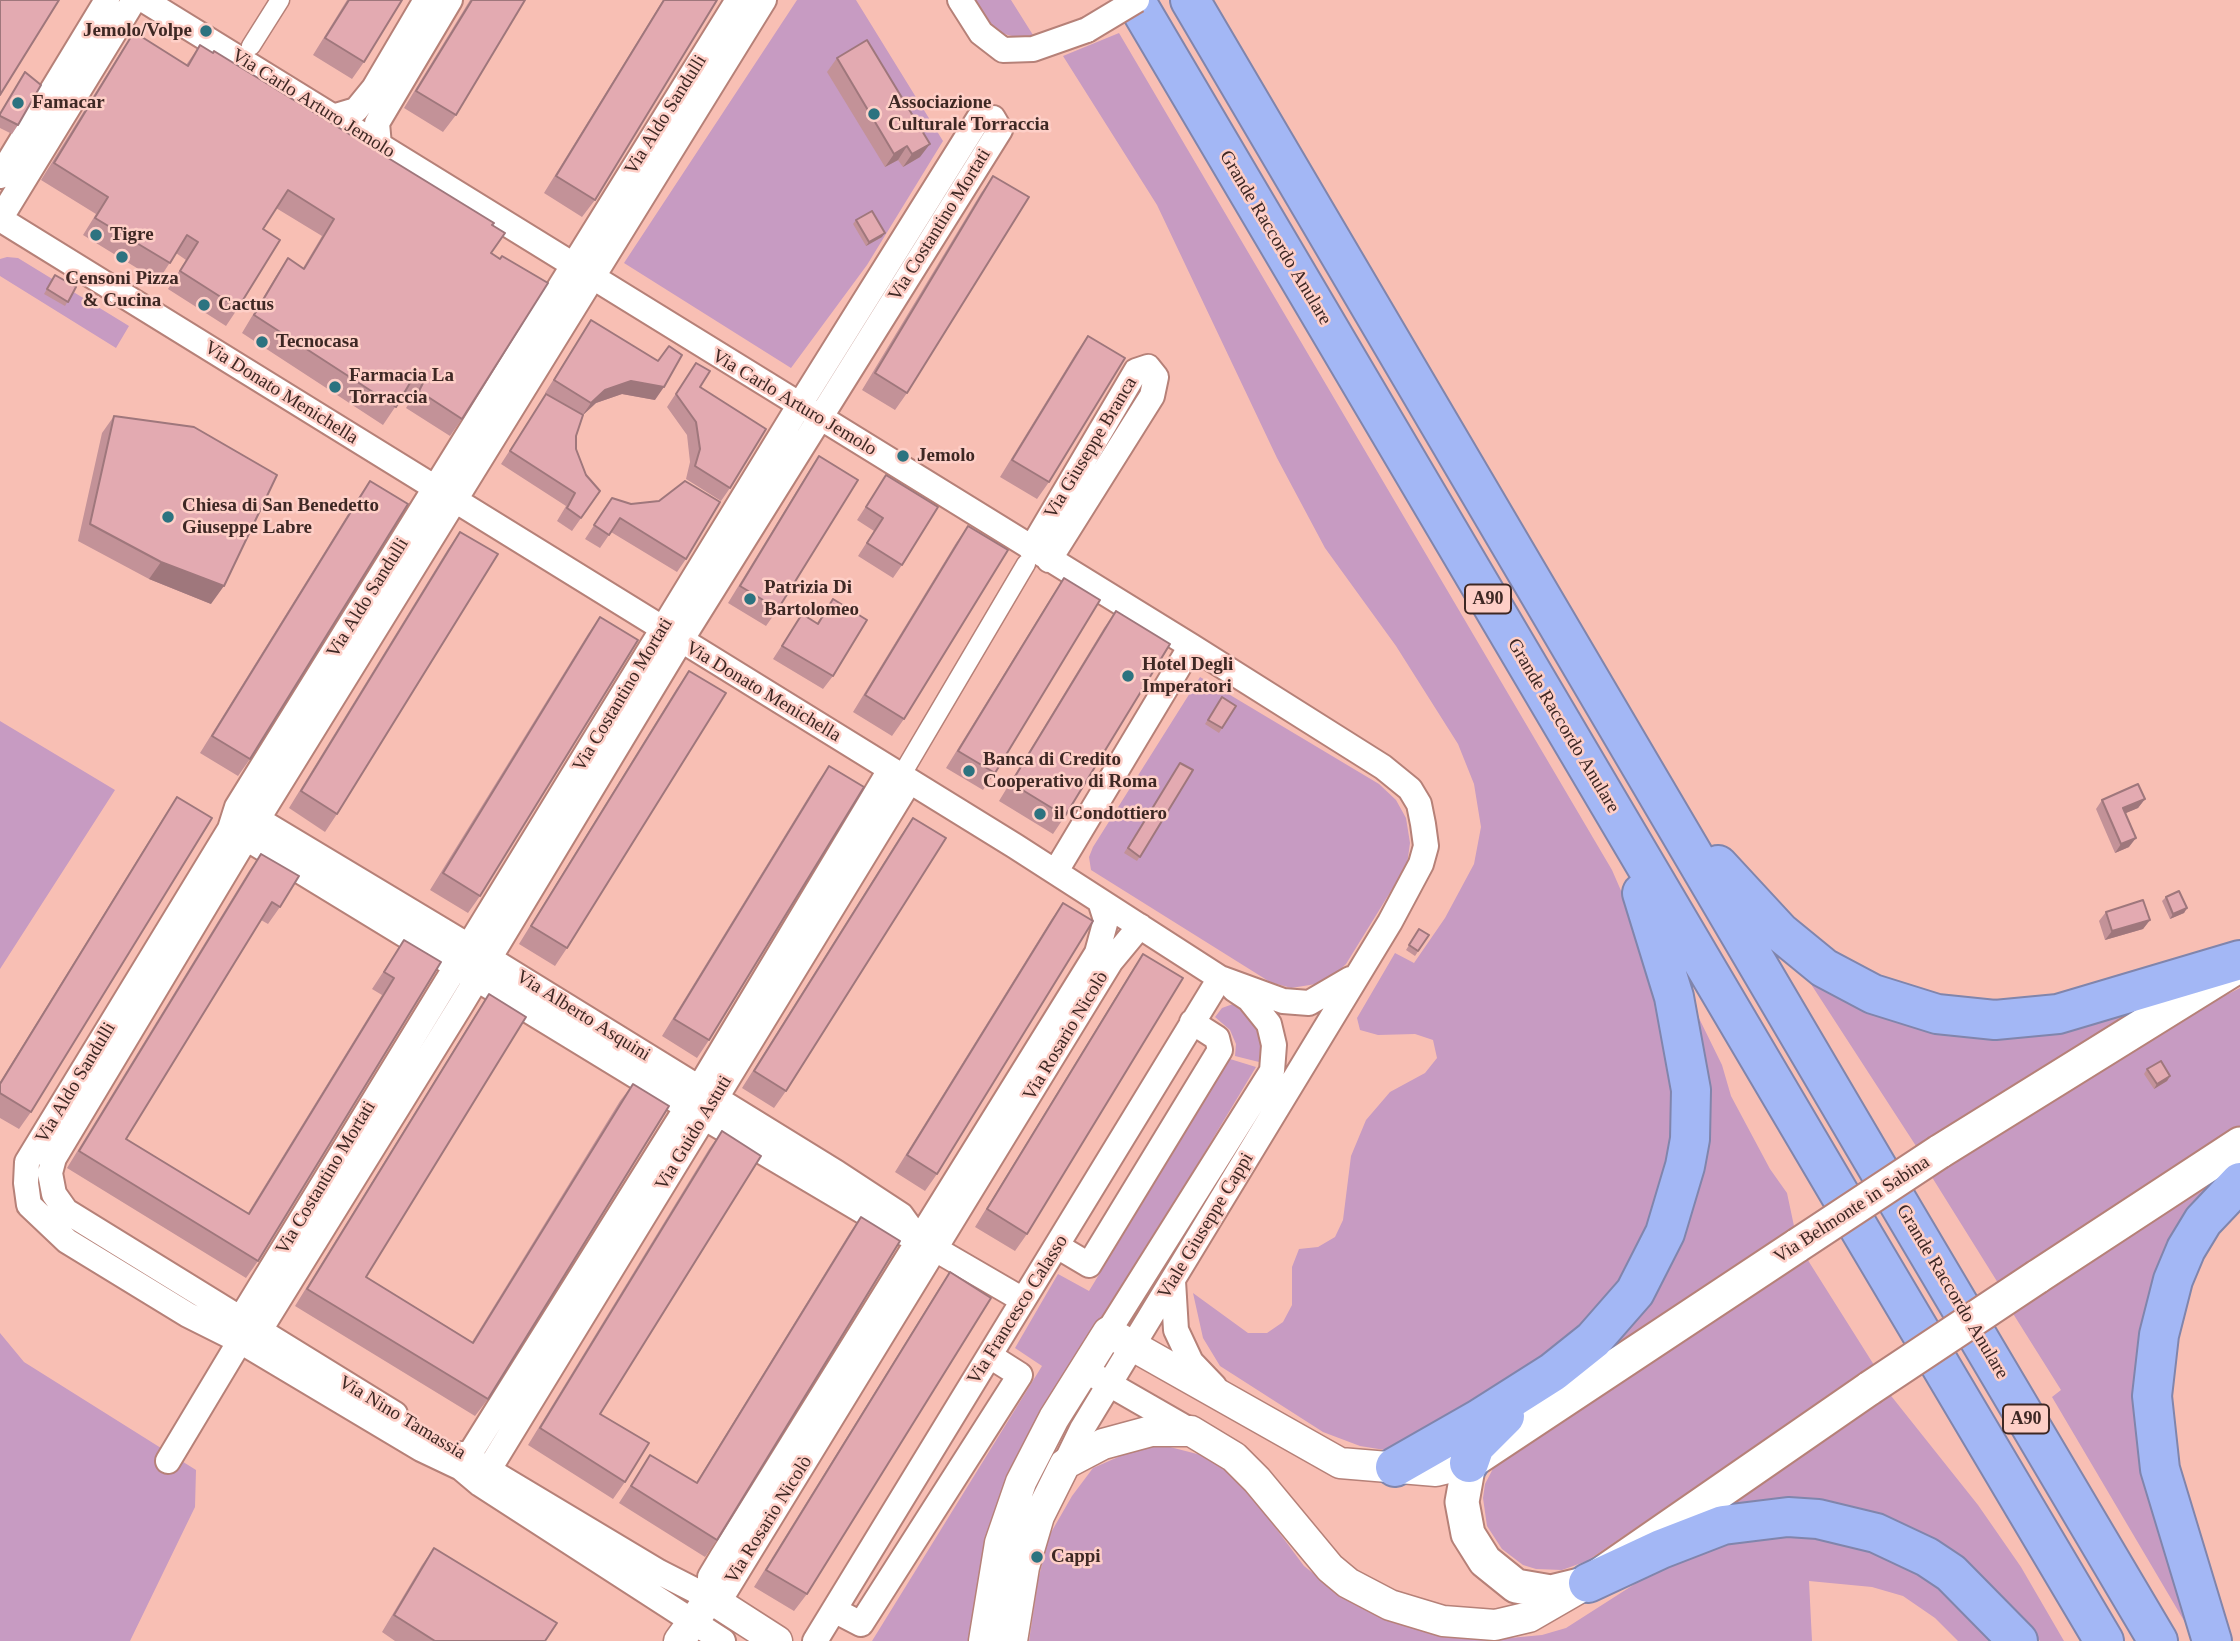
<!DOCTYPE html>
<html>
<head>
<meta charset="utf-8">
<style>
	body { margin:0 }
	canvas { display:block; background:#f8bfb4 }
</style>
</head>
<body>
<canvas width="2240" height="1641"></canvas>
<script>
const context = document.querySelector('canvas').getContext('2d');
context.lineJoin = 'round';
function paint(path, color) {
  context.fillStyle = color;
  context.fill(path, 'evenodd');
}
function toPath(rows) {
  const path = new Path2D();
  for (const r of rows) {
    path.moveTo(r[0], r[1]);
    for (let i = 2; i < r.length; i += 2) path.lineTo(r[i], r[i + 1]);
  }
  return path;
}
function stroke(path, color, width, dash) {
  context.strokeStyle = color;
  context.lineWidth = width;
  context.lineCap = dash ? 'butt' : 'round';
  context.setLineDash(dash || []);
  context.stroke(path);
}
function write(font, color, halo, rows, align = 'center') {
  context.font = font + ' "Times New Roman",serif';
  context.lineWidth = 5;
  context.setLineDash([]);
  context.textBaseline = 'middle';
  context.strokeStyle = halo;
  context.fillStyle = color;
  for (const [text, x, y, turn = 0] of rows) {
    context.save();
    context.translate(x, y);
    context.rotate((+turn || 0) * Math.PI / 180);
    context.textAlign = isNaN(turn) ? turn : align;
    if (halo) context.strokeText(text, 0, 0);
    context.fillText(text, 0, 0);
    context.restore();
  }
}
const green = toPath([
	[797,0,856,0,943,141,867,265,791,368,624,263],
	[973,0,1011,0,1033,35,1024,39,1000,33,988,23],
	[1119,33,1612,870,1649,955,1676,1103,1672,1160,1650,1223,1622,1282,1573,1341,1391,1451,1360,1446,1323,1432,1220,1366,1203,1338,1193,1293,1248,1333,1267,1333,1283,1322,1292,1305,1292,1267,1299,1249,1318,1247,1335,1237,1343,1220,1351,1156,1366,1120,1390,1092,1425,1073,1437,1058,1433,1040,1415,1034,1378,1035,1360,1030,1357,1018,1395,953,1414,963,1445,918,1474,864,1481,827,1474,784,1458,744,1396,646,1325,548,1277,458,1157,205,1063,56],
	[7,257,18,258,129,326,116,348,0,276,0,259],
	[1200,677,1379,784,1396,800,1406,818,1410,843,1407,865,1346,964,1333,976,1316,984,1291,988,1270,982,1091,870,1089,857,1093,847],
	[0,721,115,790,0,969],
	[1796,961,1910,1015,2173,994,1916,1146],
	[2240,988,2240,1126,1998,1283,1930,1174,2202,1007],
	[1233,1004,1254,1021,1261,1037,1259,1062,1235,1056,1236,1044,1230,1030,1215,1017,1222,1008],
	[1694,1008,1722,1065,1731,1096,1770,1169,1787,1193,1794,1226,1609,1354,1603,1352,1644,1296],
	[1230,1059,1256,1067,1029,1444,983,1556,968,1641,872,1641,1042,1366,1015,1348,1058,1274,1089,1291],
	[2240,1160,2147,1340,2196,1641,2052,1397,2061,1390,2012,1312],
	[1804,1254,1874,1365,1587,1561,1562,1570,1536,1569,1523,1565,1502,1549,1487,1526,1483,1498,1485,1484,1498,1459],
	[0,1333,24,1362,196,1470,195,1507,130,1641,0,1641],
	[1888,1392,1978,1505,2021,1567,2064,1641,2040,1641,1985,1582,1945,1550,1709,1518],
	[1166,1446,1205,1456,1226,1468,1243,1484,1304,1566,1338,1593,1444,1635,1499,1639,1542,1635,1566,1628,1688,1550,1789,1527,1918,1561,2009,1641,1958,1641,1935,1618,1903,1596,1872,1587,1809,1581,1812,1641,1029,1641,1038,1580,1049,1536,1072,1496,1093,1468,1141,1447]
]);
const pedestrian = toPath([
	[251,46,280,0],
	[901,776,1026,564]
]);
const minor = toPath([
	[144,0,1191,646,1383,767,1410,789,1419,804,1423,824,1426,846,1421,864,1390,922,1082,1429,1065,1464],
	[960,0,981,33,1003,50,1033,49,1087,30],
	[336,116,356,110,374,88,426,0],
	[379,145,377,123,450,0],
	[0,176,107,0],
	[0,219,1015,846,1220,978,1283,1001,1309,1003,1350,979],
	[0,219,134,0],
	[1031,549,1136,371,1148,367,1156,377,1152,396,1049,560],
	[244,811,487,957,837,1173,901,1215,914,1233],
	[233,830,685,1106,891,1228,918,1239,1023,1300],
	[1056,871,1191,646],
	[1057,1246,1089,1265,1220,1050,1217,1038,1192,1022],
	[1173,1281,1176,1330,1191,1362,1214,1386],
	[1108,1332,1272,1071,1274,1045,1269,1024,1249,999,1234,989],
	[1097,1377,1191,1431],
	[395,1414,66,1211,54,1194,50,1173,54,1158,246,838,764,0],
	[462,1454,659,1572,710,1598],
	[168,1461,240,1341,241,1318,799,406,979,118,993,118,1000,130,680,642,461,1005,260,1330,240,1341],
	[461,1468,699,1088,890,770],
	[480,1484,909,782],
	[710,1598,710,1577,722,1557,1097,953,1106,920,1100,901],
	[710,1598,726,1590,1111,961,1140,926],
	[834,1610,861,1624,1020,1375,990,1356],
	[723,1641,480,1484,461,1468,421,1449,240,1341,188,1315,67,1241,29,1205,26,1183,27,1162,230,829,237,807,738,0],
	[815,1641,1220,978]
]);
const tertiary = toPath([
	[679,1641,710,1598,777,1641],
	[984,1641,1000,1543,1021,1482,1054,1418,1108,1332,1340,1463,1436,1471,1469,1463],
	[1012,1641,1024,1567,1039,1516,1065,1464,1103,1444,1151,1431,1191,1431,1234,1457,1257,1480,1330,1568,1348,1583,1390,1605,1443,1621,1495,1625,1529,1617,1581,1587]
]);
const secondary = toPath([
	[1939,1152,2232,970],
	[1798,1245,1469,1463,1462,1502,1468,1534,1485,1561,1516,1586,1551,1592,1588,1583,1870,1388],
	[2037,1277,2240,1144]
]);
const motorway = toPath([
	[1135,0,1842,1198],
	[1190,0,1880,1172],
	[1718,865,1780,932,1824,968,1873,994,1937,1014,1995,1020,2058,1014,2240,960],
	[1895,1197,2158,1641],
	[1856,1223,2104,1641],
	[1469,1463,1475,1446,1505,1416],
	[1395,1467,1479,1419,1553,1372,1593,1340,1635,1292,1665,1233,1685,1166,1690,1139,1691,1090,1674,997,1642,893],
	[1588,1583,1661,1549,1723,1525,1788,1517,1818,1519,1876,1533,1927,1557,1951,1573,2018,1641],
	[2212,1641,2160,1469,2152,1396,2159,1335,2173,1280,2186,1249,2203,1221,2240,1182]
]);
const minorBridge = toPath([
	[1087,30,1137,0]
]);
const secondaryBridge = toPath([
	[1798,1245,1939,1152],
	[1870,1388,2037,1277]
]);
const wall = toPath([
	[347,0,402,0,364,62,352,79,313,55],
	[470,0,525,0,456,115,443,132,404,108],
	[663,0,717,0,595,200,582,217,544,193],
	[134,32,186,65,200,45,492,225,491,253,462,419,450,436,406,408,412,399,404,394,383,425,242,333,276,276,288,258,303,268,322,236,276,208,263,229,238,308,226,326,168,289,186,260,176,253,158,281,83,235,96,214,41,180,122,50],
	[837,58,920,157,903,167,898,160,885,167,827,72],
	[25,72,18,125,12,134,0,128,0,113],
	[993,176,907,393,895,410,862,390,981,193],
	[856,220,882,237,866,246,853,224],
	[55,275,76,287,65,306,44,294],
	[591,320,655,400,622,394,596,403,583,415,576,436,576,449,586,475,600,491,572,531,557,521,566,506,501,464,546,394,552,397,545,393],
	[1088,336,1049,482,1037,499,1000,477,1076,353],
	[696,363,700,387,730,488,721,501,686,479,690,462,687,435,667,407],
	[114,416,211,604,149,579,78,541,102,433],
	[819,456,778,609,766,626,728,603,807,474],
	[886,475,902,565,893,578,858,556,874,531,857,520],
	[370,481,250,759,238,776,200,753,358,498],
	[612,498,686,559,677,572,611,532,600,548,585,539],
	[968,526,904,719,892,736,853,712,956,543],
	[460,532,337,814,325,832,289,808,448,549],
	[1064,578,995,773,983,790,946,768,1052,596],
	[833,599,833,676,823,689,773,659,802,614,817,623],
	[1116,611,1065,816,1053,834,999,801,1104,628],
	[600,617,480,896,468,913,430,890,588,634],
	[689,671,567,948,555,966,519,944,677,688],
	[1222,697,1236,706,1219,733,1205,724],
	[1180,763,1193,770,1137,861,1124,853],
	[829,766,709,1040,697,1058,662,1036,817,783],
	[177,797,31,1112,19,1129,0,1118,0,1082,165,815],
	[2145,799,2138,808,2125,813,2129,847,2115,853,2096,809,2102,800],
	[913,818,786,1091,774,1108,742,1088,901,835],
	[261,854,280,907,268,924,261,920,126,1139,248,1213,382,995,372,989,404,940,441,962,258,1261,246,1278,67,1168,249,871],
	[2166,897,2187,908,2184,913,2170,919,2162,901],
	[1063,903,937,1174,925,1191,895,1172,1051,920],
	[2106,912,2150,920,2143,929,2105,940,2099,921],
	[1419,929,1429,935,1415,956,1406,950],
	[1143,954,1027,1234,1015,1251,975,1227,1131,972],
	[489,994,366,1277,472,1342,620,1101,633,1084,488,1399,475,1416,295,1306,477,1012],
	[2147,1069,2170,1076,2167,1081,2154,1089,2144,1074],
	[722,1131,600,1414,625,1482,613,1499,528,1445,709,1149],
	[861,1217,717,1540,705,1557,619,1503,650,1455,696,1483,849,1234],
	[950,1272,807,1594,794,1611,754,1587,938,1290],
	[434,1548,545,1641,395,1641,382,1632,422,1565]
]);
const shadedWall = toPath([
	[930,144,920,157,903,167,912,154],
	[907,146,898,160,885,167,894,154],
	[885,233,882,237,866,246,869,242],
	[631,381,664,387,655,400,622,394,596,403,582,416,591,403,605,390],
	[161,562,224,586,211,604,149,579],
	[2145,799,2138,808,2117,817,2123,808],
	[2136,838,2129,847,2115,853,2121,844],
	[2187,908,2184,913,2170,919,2173,914],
	[2150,920,2143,929,2105,940,2112,931],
	[2170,1076,2167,1081,2154,1089,2157,1084]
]);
const building = toPath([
	[0,0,59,0,0,95,0,0],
	[349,0,402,0,364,62,325,38,349,0],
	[472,0,525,0,456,115,416,91,472,0],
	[664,0,717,0,595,200,556,176,664,0],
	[134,32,188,66,200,45,213,53,214,51,494,223,492,225,505,233,491,253,500,259,502,256,548,283,462,419,419,391,424,381,414,376,396,407,254,315,288,258,304,269,334,219,288,190,263,229,280,240,238,308,180,271,198,242,187,235,170,263,95,218,108,197,54,163,134,32],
	[867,40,930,144,912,154,907,146,894,154,837,58,867,40],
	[25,72,41,85,18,125,0,116,0,114,25,72],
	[993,176,1029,197,907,393,875,373,993,176],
	[872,211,885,233,869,242,856,220,872,211],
	[55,275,76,287,68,302,47,289,55,275],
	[591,320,658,361,669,346,682,355,664,387,631,381,605,390,591,403,554,380,591,320],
	[1088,336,1125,358,1049,482,1012,460,1088,336],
	[696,363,710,371,700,387,766,429,730,488,695,466,700,449,696,422,676,394,696,363],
	[546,394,583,415,576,436,576,449,586,475,600,491,581,518,567,508,575,493,510,451,546,394],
	[114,416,194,427,277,475,224,586,161,562,90,524,114,416],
	[819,456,858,480,778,609,740,586,819,456],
	[886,475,938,507,902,565,867,543,883,518,866,507,886,475],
	[370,481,408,504,250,759,212,736,370,481],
	[685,481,720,502,686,559,620,518,609,535,594,525,612,498,631,504,659,501,685,481],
	[968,526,1008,550,904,719,865,695,968,526],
	[460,532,498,554,337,814,301,791,460,532],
	[1064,578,1100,600,995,773,958,751,1064,578],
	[833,599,867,620,833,676,782,646,802,614,818,624,833,599],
	[1116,611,1170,644,1065,816,1011,783,1116,611],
	[600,617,638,640,480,896,443,873,600,617],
	[689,671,726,693,567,948,531,926,689,671],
	[1222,697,1236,706,1222,728,1208,720,1222,697],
	[1180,763,1193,770,1140,857,1128,848,1180,763],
	[829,766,864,787,709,1040,674,1019,829,766],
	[2138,784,2145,799,2123,808,2136,838,2121,844,2102,800,2138,784],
	[177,797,212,818,31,1112,0,1093,0,1084,177,797],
	[913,818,946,838,786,1091,754,1071,913,818],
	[261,854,299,876,280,907,272,902,126,1139,249,1214,394,978,384,972,404,940,441,962,258,1261,79,1151,261,854],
	[2179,891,2187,908,2173,914,2166,897,2179,891],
	[2143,900,2150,920,2112,931,2106,912,2143,900],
	[1063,903,1093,921,937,1174,907,1155,1063,903],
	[1419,929,1429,935,1418,951,1409,945,1419,929],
	[1143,954,1183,978,1027,1234,987,1209,1143,954],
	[489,994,526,1017,366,1277,473,1343,633,1084,669,1106,488,1399,307,1289,489,994],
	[2161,1061,2170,1076,2157,1084,2147,1069,2161,1061],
	[722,1131,761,1156,600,1414,649,1443,625,1482,540,1428,722,1131],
	[861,1217,900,1241,717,1540,631,1486,650,1455,697,1483,861,1217],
	[950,1272,991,1298,807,1594,766,1570,950,1272],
	[434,1548,557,1623,545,1641,435,1641,394,1615,434,1548]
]);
const markers = [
	[206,31,7,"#2c7380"],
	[18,103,7,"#2c7380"],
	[874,114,7,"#2c7380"],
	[96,235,7,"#2c7380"],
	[122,257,7,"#2c7380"],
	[204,305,7,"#2c7380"],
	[262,342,7,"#2c7380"],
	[335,387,7,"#2c7380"],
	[903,456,7,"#2c7380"],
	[168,517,7,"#2c7380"],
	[750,599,7,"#2c7380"],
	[1128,676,7,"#2c7380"],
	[969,771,7,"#2c7380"],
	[1040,814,7,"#2c7380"],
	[1037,1557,7,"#2c7380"]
];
const shields = [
	[1488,599,46],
	[2026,1419,46]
];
const shieldNames = [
	["A90",1488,599],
	["A90",2026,1419]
];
const poiNames = [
	["Jemolo/Volpe",192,31,"right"],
	["Famacar",32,103],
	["Associazione",888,103],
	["Culturale Torraccia",888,125],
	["Tigre",110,235],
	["Censoni Pizza",122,279,"center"],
	["& Cucina",122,301,"center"],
	["Cactus",218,305],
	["Tecnocasa",276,342],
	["Farmacia La",349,376],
	["Torraccia",349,398],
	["Jemolo",917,456],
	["Chiesa di San Benedetto",182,506],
	["Giuseppe Labre",182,528],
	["Patrizia Di",764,588],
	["Bartolomeo",764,610],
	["Hotel Degli",1142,665],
	["Imperatori",1142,687],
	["Banca di Credito",983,760],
	["Cooperativo di Roma",983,782],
	["il Condottiero",1054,814],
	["Cappi",1051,1557]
];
const streetNames = [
	["Via Carlo Arturo Jemolo",313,104,32],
	["Via Aldo Sandulli",666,115,-58],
	["Via Costantino Mortati",940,225,-58],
	["Grande Raccordo Anulare",1275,238,59],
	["Via Donato Menichella",281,393,32],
	["Via Carlo Arturo Jemolo",794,403,31],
	["Via Giuseppe Branca",1091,448,-59],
	["Via Aldo Sandulli",368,598,-58],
	["Via Donato Menichella",763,692,31],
	["Via Costantino Mortati",623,695,-59],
	["Grande Raccordo Anulare",1563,726,59],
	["Via Alberto Asquini",583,1016,32],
	["Via Rosario Nicolò",1066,1036,-59],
	["Via Aldo Sandulli",76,1083,-59],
	["Via Guido Astuti",694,1133,-59],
	["Via Costantino Mortati",326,1178,-59],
	["Via Belmonte in Sabina",1852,1210,-33],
	["Viale Giuseppe Cappi",1206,1226,-59],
	["Grande Raccordo Anulare",1952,1292,59],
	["Via Francesco Calasso",1018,1310,-58],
	["Via Nino Tamassia",402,1418,31],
	["Via Rosario Nicolò",769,1520,-58]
];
paint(green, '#c79bc2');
stroke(pedestrian, '#b68178', 21);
stroke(minor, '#b68178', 28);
stroke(tertiary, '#b68178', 33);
stroke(secondary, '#b68178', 37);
stroke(motorway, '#8085ac', 42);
stroke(pedestrian, '#fff', 18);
stroke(minor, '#fff', 24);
stroke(tertiary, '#fff', 30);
stroke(secondary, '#fff', 33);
stroke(motorway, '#a3b7f5', 38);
stroke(minorBridge, '#b68178', 28, []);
stroke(secondaryBridge, '#b68178', 37, []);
stroke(minorBridge, '#fff', 24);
stroke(secondaryBridge, '#fff', 33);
paint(wall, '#c39298');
paint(shadedWall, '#9f777c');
paint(building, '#e3aab1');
stroke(building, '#9f777c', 2);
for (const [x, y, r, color] of markers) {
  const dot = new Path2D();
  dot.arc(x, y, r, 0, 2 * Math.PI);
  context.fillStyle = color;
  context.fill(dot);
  stroke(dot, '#fecfc7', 2.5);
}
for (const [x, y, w] of shields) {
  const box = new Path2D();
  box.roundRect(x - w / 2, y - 14.5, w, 29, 5);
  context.fillStyle = '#fecfc7';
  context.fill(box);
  stroke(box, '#3e2824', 2);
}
write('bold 18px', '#3e2824', null, shieldNames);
write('bold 19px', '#3e2824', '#fecfc7', poiNames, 'left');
write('19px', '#3e2824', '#fecfc7', streetNames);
</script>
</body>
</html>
